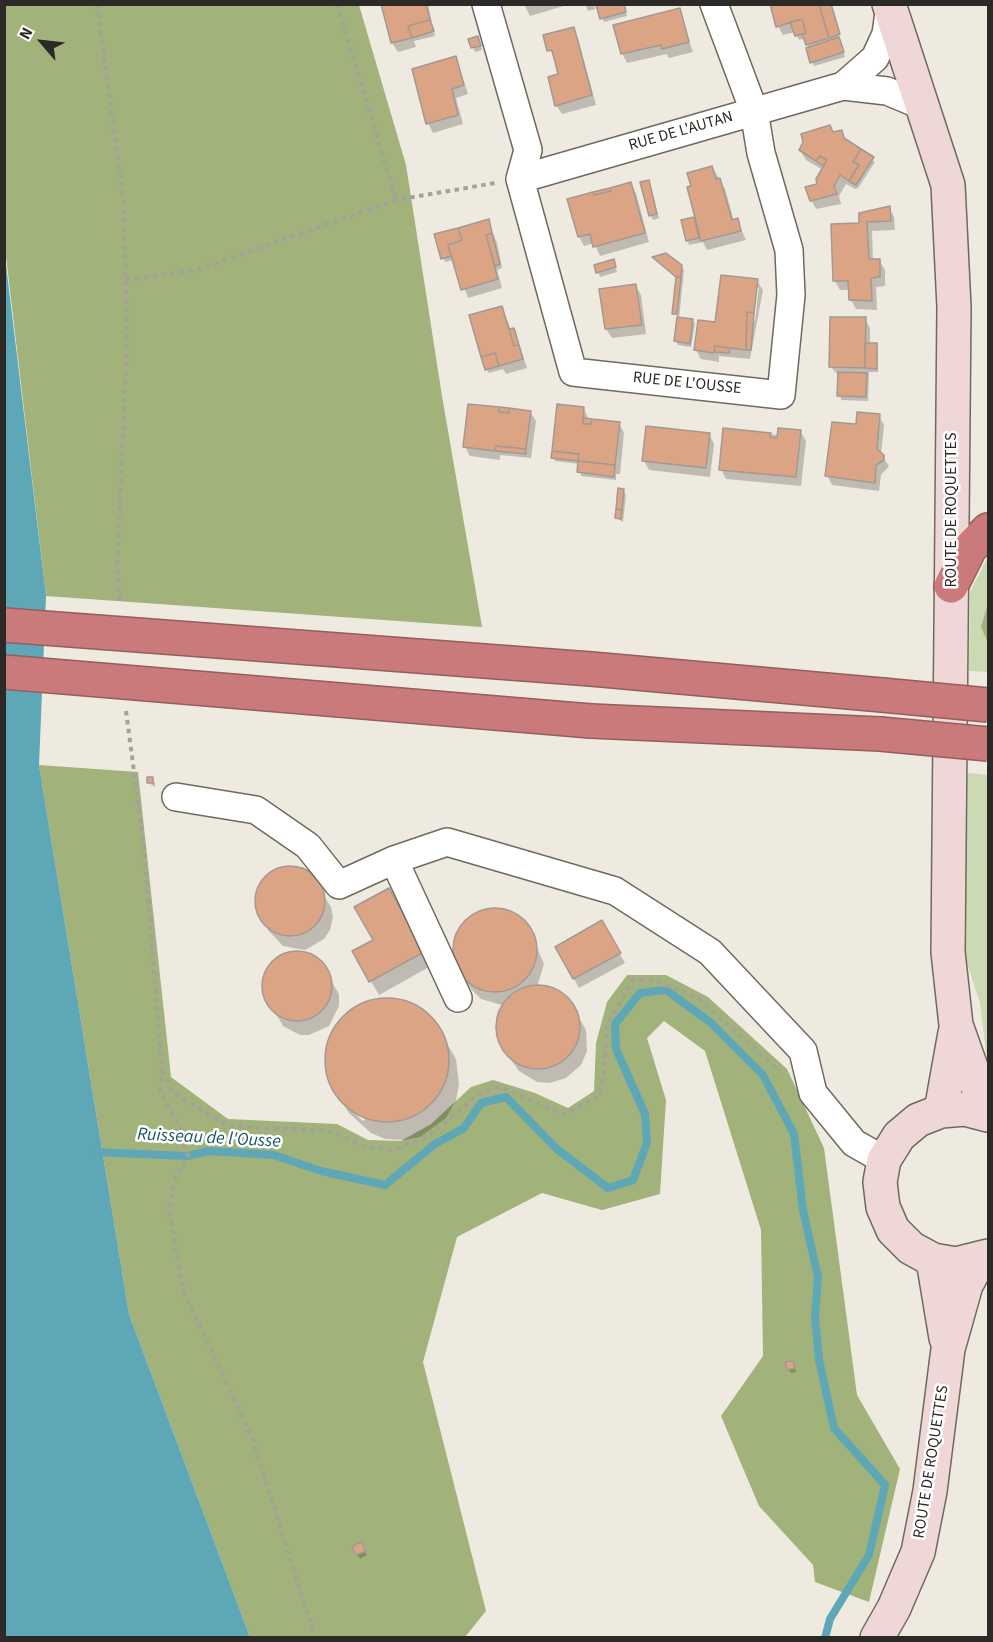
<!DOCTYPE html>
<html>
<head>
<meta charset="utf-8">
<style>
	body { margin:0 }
	#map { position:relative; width:993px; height:1642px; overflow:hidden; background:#efeadf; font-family:"Source Sans 3",sans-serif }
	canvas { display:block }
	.frame { position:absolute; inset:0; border:6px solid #2c2a26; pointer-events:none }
	.north { position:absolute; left:12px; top:12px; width:60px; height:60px; -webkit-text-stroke:4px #fff; paint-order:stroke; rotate:298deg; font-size:16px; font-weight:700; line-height:24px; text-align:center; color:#2c2a26 }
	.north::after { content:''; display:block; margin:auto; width:21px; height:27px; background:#2c2a26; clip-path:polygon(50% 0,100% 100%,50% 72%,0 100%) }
</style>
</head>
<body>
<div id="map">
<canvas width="993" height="1642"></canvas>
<div class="frame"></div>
<div class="north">N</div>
</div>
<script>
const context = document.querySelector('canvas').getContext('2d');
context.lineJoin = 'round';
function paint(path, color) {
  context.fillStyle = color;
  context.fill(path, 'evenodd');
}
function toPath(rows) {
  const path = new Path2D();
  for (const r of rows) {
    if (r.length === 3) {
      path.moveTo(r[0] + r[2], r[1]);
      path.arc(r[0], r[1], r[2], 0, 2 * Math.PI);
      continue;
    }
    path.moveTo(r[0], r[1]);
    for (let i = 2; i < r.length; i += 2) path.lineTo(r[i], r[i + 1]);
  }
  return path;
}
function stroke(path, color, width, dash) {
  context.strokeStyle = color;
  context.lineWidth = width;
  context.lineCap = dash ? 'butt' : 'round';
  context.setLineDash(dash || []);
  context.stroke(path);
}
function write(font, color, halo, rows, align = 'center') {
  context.font = font + ' "Source Sans 3",sans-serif';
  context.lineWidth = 5;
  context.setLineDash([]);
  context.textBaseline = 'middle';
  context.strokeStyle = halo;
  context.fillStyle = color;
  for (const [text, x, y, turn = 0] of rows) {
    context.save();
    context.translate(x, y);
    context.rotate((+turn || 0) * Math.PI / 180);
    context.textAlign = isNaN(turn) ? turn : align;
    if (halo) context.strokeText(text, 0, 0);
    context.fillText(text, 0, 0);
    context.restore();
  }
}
const green = toPath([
	[988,557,988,672,969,671,970,592],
	[961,772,988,775,988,1068,980,1003,963,951]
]);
const forest = toPath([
	[4,5,359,5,406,165,442,396,482,627,46,596,5,248],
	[988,603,988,643,981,627],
	[39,765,138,772,171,1077,228,1119,337,1124,368,1140,401,1141,431,1124,471,1087,493,1080,535,1093,568,1108,594,1091,596,1043,607,1002,627,975,666,975,708,997,787,1069,824,1148,857,1395,900,1469,869,1602,815,1582,813,1565,759,1506,721,1416,763,1356,761,1230,705,1051,664,1021,647,1038,666,1100,660,1194,602,1210,542,1193,457,1237,423,1362,486,1611,465,1637,250,1637,129,1314]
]);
const water = toPath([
	[4,248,46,596,39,765,129,1314,250,1637,5,1637]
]);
const shadow = toPath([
	[382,4,428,4,435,36,414,41,416,47,398,52,392,43],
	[524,4,566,4,567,5,530,16],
	[585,4,594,4,595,9,588,11],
	[603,4,624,4,627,16,604,22,598,6],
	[831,4,845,57,814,66,805,38,799,40,795,32,783,35,778,26],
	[679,10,693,52,669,58,667,54,627,63,622,53],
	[573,28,578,38,596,105,562,114,556,105,560,75,545,36],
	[470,40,479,41,482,50,475,52],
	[456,58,468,94,456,98,463,124,433,133,428,123],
	[841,132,846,141,875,162,858,188,855,189,846,184,839,196,841,204,816,209,811,200,823,170,806,160,800,150],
	[712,167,725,189,734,221,737,220,746,240,707,250,703,242,689,245,682,222,693,219,697,225,693,187],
	[630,183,636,193,649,242,600,256,594,243,584,246,579,236],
	[642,183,650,186,659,218,653,220,651,216],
	[889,207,894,217,895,230,872,231,873,260,879,260,885,270,885,286,876,287,877,310,856,309,851,300,850,290,840,290,835,281,832,226,860,224],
	[488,221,497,243,502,268,497,270,502,288,468,298,454,260,445,262,436,236],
	[654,258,681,266,684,270,679,319,692,320,695,324,691,347,678,345,676,341,679,318,674,313,677,279],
	[613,261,617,272,600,277,596,266],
	[757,281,763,290,750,359,719,356,719,362,701,359,696,350],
	[756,287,759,287,755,321,752,320],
	[635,285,641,295,646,334,612,338,606,329,601,290],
	[502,307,511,330,516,334,527,368,506,374,503,369,489,373,486,369],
	[865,319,870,328,870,345,876,345,878,349,878,372,869,372,868,401,841,400,839,376,831,367],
	[584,409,589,420,619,424,624,433,620,474,616,474,616,480,581,476,580,464,555,461,553,457],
	[530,412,536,421,531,458,500,455,500,460,470,456,465,447],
	[879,416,884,425,881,455,889,466,881,475,879,491,832,485,827,475,857,426],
	[725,429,778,435,801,432,806,441,801,486,726,479,721,469],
	[709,434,714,444,710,477,649,470,644,461],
	[623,490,626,495,623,522,616,518],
	[152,779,155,783,155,787,149,783],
	[283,868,301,869,309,873,331,907,333,917,330,930,324,939,305,950,283,946,268,930,260,915,257,895,260,886,270,875],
	[388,890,431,966,379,995,354,952,375,941],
	[498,909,515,914,528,926,544,964,537,987,555,990,569,1001,586,1030,587,1051,581,1065,566,1078,550,1083,537,1082,519,1071,503,1048,498,1033,499,1016,505,1006,481,999,472,990,463,976,454,950,458,932,467,921,483,911],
	[601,922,625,963,579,988,557,947],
	[292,953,310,955,319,961,339,994,339,1006,329,1026,309,1035,300,1035,283,1026,264,993,264,982,272,964],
	[379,1000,409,1003,432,1019,456,1059,459,1084,456,1100,446,1118,420,1137,405,1140,385,1139,371,1133,349,1113,342,1102,363,1121,365,1119,339,1097,331,1082,328,1051,335,1030,342,1020,362,1005],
	[794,1366,796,1372,791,1373,788,1369],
	[360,1544,367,1555,360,1559,354,1547]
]);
const stream = toPath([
	[94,1152,188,1156,208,1151,274,1155,321,1171,385,1185,435,1144,464,1128,481,1103,506,1097,557,1149,608,1188,633,1180,647,1143,645,1114,616,1049,615,1024,640,993,666,990,710,1022,763,1075,794,1134,803,1210,818,1277,815,1316,819,1360,834,1428,885,1485,869,1555,830,1619,825,1638]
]);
const building = toPath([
	[381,4,426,4,430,20,408,26,412,38,391,43,381,4],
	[624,4,626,12,600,19,596,5,624,4],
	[770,4,819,4,829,38,806,45,802,34,806,33,802,19,776,27,770,4],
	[819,4,831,4,840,34,829,38,819,4],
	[680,8,689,42,662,49,661,45,621,54,613,25,680,8],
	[802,19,806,33,795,36,790,22,802,19],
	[430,20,434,31,412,38,408,26,430,20],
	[574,27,592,95,555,106,548,77,558,74,552,50,547,51,543,35,574,27],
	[478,36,481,46,471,48,468,39,478,36],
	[839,37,844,52,810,63,806,48,839,37],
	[456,56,464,85,452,89,458,115,426,124,412,69,456,56],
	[830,125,833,132,842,130,844,138,861,149,853,162,859,165,849,181,840,175,834,186,837,194,810,201,805,187,817,184,816,179,827,160,820,156,816,161,799,150,803,142,801,134,830,125],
	[861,149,874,157,856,185,849,181,859,165,853,162,861,149],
	[820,156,827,160,823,166,816,161,820,156],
	[712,166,716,179,720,178,732,220,738,218,741,231,701,241,687,187,691,186,687,173,712,166],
	[649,180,657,214,649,216,640,182,649,180],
	[631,182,645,233,593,247,590,234,578,237,567,199,593,192,594,195,611,191,610,188,631,182],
	[610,188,611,191,594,195,593,192,610,188],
	[890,206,891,221,867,222,869,259,880,259,880,277,871,278,872,301,849,300,848,281,833,281,831,224,859,223,859,213,890,206],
	[694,217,699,238,686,241,681,220,694,217],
	[489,219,492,233,486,235,498,279,461,290,448,245,462,240,458,228,489,219],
	[458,228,462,240,448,245,451,256,441,259,434,234,458,228],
	[492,233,500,264,495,266,486,235,492,233],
	[666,253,682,265,681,277,676,277,652,257,666,253],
	[614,259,616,267,596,273,594,265,614,259],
	[721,275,758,279,754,313,747,312,746,350,715,346,714,353,694,350,698,320,715,322,721,275],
	[676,277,681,277,677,314,672,314,676,277],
	[636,284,642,325,605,329,599,289,636,284],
	[502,306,514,346,519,345,523,359,499,366,495,353,481,357,469,315,502,306],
	[747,312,754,313,751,350,746,350,747,312],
	[677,317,693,319,690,344,674,341,677,317],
	[830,317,866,317,865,368,829,367,830,317],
	[514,328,519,345,514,346,509,329,514,328],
	[865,343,877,343,877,369,865,368,865,343],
	[715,346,730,348,729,353,714,352,715,346],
	[495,353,499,366,485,370,481,357,495,353],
	[838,372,867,373,866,397,837,396,838,372],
	[468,404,499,407,499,412,509,413,509,408,531,411,526,449,496,446,495,451,463,447,468,404],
	[557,404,584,407,583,424,591,424,592,419,620,422,615,465,578,461,579,454,552,451,557,404],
	[499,407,509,408,509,413,499,412,499,407],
	[857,412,880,414,877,449,884,455,884,460,876,465,875,483,825,476,832,422,856,424,857,412],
	[583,418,592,419,591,424,583,424,583,418],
	[646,426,710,433,706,468,642,461,646,426],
	[723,428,771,433,770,437,777,438,778,428,801,430,796,477,719,470,723,428],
	[496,446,526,449,526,454,495,451,496,446],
	[552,451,579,454,578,461,551,458,552,451],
	[578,461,615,465,614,477,577,472,578,461],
	[618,488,624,489,622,510,616,509,618,488],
	[616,509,622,510,621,519,615,518,616,509],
	[147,777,153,777,153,783,147,783,147,777],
	[290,901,35],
	[389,888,424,952,369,982,352,951,373,940,354,907,389,888],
	[495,950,42],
	[602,920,621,953,573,979,555,947,602,920],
	[297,986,35],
	[538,1027,42],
	[387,1060,62],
	[793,1361,795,1368,787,1370,785,1362,793,1361],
	[361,1542,366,1551,356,1555,352,1547,361,1542]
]);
const path = toPath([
	[97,4,124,204,127,343,117,564,120,605],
	[337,4,396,200],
	[126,280,196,270,396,200,495,183],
	[126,711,144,847,162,1070,160,1091,182,1131,188,1156,175,1179,169,1211,183,1290,253,1440,315,1638],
	[162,1071,173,1093,228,1126,330,1131,363,1146,392,1150,427,1137,475,1097,492,1088,502,1088,563,1114,597,1097,604,1076,607,1025,634,980,650,979,698,998,780,1072]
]);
const street = toPath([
	[486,4,528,150,520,179,573,372,781,395,791,295,789,250,761,153,754,111,714,4],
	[843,86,875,58,886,34,890,5],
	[520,179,843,86,887,91,923,106],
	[176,797,256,810,308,846,339,885,394,860,447,842,615,891,710,952,803,1051,813,1093,854,1143,884,1160],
	[394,860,458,998]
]);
const secondary = toPath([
	[889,4,948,185,954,307,948,952,956,1025,988,1115],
	[941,1111,955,1033],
	[988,1115,965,1109,941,1111,918,1120,899,1136,884,1160,880,1182,883,1207,893,1230,911,1248,933,1260,956,1264,988,1256],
	[933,1260,946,1338],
	[877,1638,894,1608,918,1552,930,1491,948,1349,966,1285,979,1261]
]);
const highway = toPath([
	[951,586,970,548,988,530],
	[591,669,882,695],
	[591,721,880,734]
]);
const highwayBridge = toPath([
	[4,625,591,669],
	[4,672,591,721],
	[882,695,988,705],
	[880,734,988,744]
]);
const streetNames = [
	["RUE DE L'AUTAN",681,132,-16],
	["RUE DE L'OUSSE",687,384,6],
	["ROUTE DE ROQUETTES",952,510,-90],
	["ROUTE DE ROQUETTES",932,1462,-81]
];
const waterNames = [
	["Ruisseau de l'Ousse",209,1139,3]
];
paint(green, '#ccd9b2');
paint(forest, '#a1b27b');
paint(water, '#5da7b7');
paint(shadow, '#0003');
stroke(stream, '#5da7b7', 8);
paint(building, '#dba585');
stroke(building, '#a39892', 1.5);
stroke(street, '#6e6a60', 30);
stroke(secondary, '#6e6a60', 36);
stroke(highway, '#935e5d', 36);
stroke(path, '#a5a199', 4, [4.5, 4.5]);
stroke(street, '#fff', 27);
stroke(secondary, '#efd7d7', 33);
stroke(highway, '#ca7a7b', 33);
stroke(highwayBridge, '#935e5d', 36, []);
stroke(highwayBridge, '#ca7a7b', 33);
write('16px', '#2c2a26', '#fff', streetNames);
write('italic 18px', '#165662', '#fff', waterNames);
</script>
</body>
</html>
